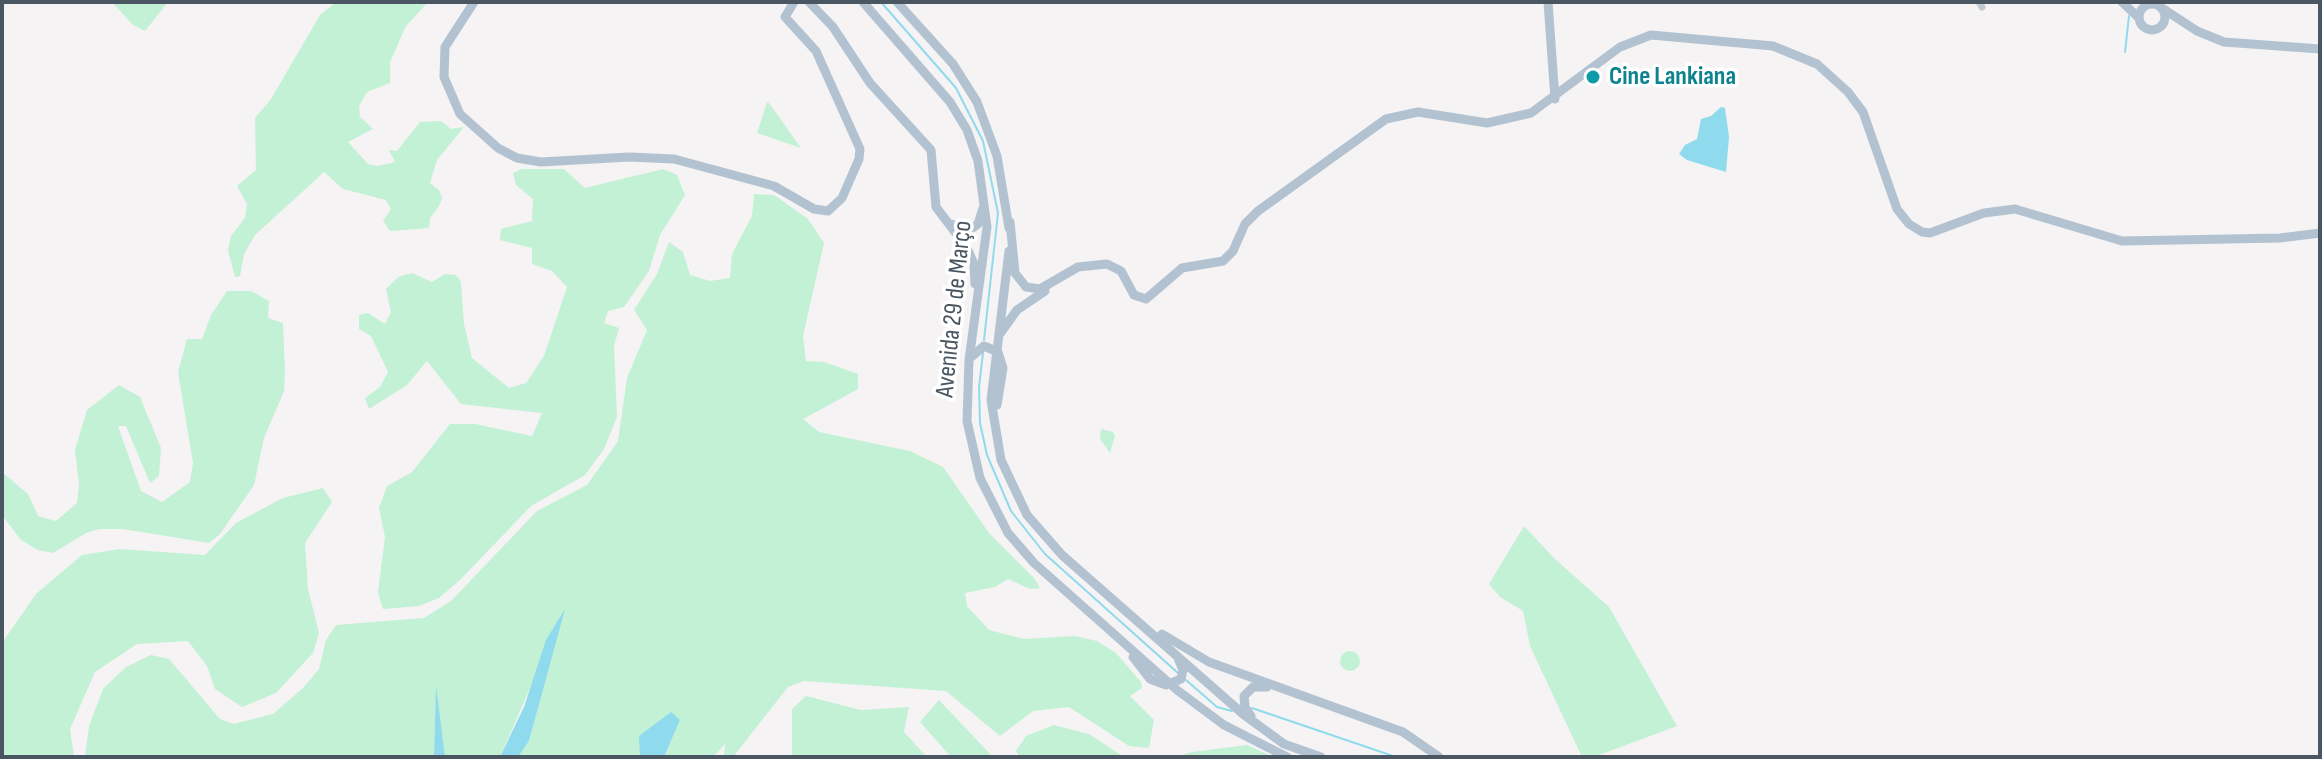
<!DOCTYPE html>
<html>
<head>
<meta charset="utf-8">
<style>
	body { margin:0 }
	#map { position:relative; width:2322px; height:759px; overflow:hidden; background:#f5f3f3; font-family:"Sofia Sans Condensed",sans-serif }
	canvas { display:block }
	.frame { position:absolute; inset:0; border:4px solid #4a5661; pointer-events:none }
</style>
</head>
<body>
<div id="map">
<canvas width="2322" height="759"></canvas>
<div class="frame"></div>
</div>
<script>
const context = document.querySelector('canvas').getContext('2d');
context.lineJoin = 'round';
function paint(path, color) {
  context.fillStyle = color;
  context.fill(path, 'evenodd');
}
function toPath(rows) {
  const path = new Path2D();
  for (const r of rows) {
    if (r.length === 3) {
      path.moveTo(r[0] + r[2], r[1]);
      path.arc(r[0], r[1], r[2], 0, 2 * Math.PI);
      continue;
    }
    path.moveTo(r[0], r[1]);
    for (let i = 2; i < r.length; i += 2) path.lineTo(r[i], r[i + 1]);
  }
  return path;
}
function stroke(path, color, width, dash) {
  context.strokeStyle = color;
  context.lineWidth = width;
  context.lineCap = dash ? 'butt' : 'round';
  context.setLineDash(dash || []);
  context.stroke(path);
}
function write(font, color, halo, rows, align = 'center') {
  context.font = font + ' "Sofia Sans Condensed",sans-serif';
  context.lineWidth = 7;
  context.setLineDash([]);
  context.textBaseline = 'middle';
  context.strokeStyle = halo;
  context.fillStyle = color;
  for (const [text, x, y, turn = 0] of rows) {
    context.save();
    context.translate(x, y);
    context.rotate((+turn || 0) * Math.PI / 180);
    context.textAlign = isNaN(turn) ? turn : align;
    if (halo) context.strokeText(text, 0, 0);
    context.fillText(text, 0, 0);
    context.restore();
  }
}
const green = toPath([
	[112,2,168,2,145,31,132,24],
	[336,2,428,2,406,26,390,62,390,83,367,92,359,106,360,117,373,129,348,142,368,164,378,166,395,162,389,150,397,151,420,122,441,121,451,129,464,127,437,160,430,183,439,190,442,198,439,206,430,218,429,228,390,231,383,221,391,209,386,200,343,189,324,172,255,235,244,254,240,276,235,277,228,251,231,236,245,218,247,204,237,186,256,170,255,118,271,99,320,15],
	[767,102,769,103,801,148,757,133],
	[521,169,564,169,585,188,663,169,677,175,685,195,660,235,649,271,624,307,608,311,604,323,619,328,614,346,617,417,604,449,585,475,531,506,460,580,439,598,419,606,383,609,378,592,385,537,379,508,387,486,412,472,450,424,475,424,532,436,542,413,461,404,427,361,407,385,369,409,365,398,380,387,388,372,371,336,359,329,359,315,368,313,385,324,391,312,386,289,398,277,412,273,432,282,445,274,456,275,461,282,464,324,472,358,509,388,526,383,544,356,567,287,552,271,532,264,532,248,500,240,501,229,532,221,533,199,516,185,513,173],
	[754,194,774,195,808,219,824,243,803,336,806,361,824,362,858,374,858,389,803,419,819,432,910,451,943,467,989,533,1035,579,1040,588,1030,589,1008,579,995,587,965,593,967,606,989,630,1024,639,1075,636,1097,641,1116,653,1141,682,1142,688,1130,696,1154,720,1149,748,1129,746,1069,707,1033,711,1000,736,946,691,804,681,788,687,733,757,724,757,725,744,713,757,664,757,680,720,640,757,518,757,529,741,563,612,500,757,445,757,436,693,434,757,85,757,89,726,103,689,126,667,151,655,169,659,220,719,234,724,273,714,303,688,319,669,326,640,336,625,424,618,451,601,537,511,587,485,618,441,627,378,647,330,634,310,657,274,669,242,683,252,690,275,710,281,730,278,732,254,752,216],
	[227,291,251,291,269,301,268,318,283,323,285,371,284,391,264,438,254,485,220,534,209,543,123,529,99,529,86,533,53,553,38,550,21,540,2,515,2,472,28,494,38,516,56,521,77,503,79,485,75,450,87,410,119,385,140,397,161,448,159,476,150,483,126,426,118,426,141,491,162,502,190,482,193,463,178,372,187,339,202,339,211,315],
	[1101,429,1113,432,1115,436,1110,453,1100,439],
	[323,488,332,502,305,543,308,589,319,633,313,653,276,693,242,707,215,689,207,666,188,641,137,644,95,672,70,729,74,757,2,757,2,643,36,594,82,555,120,549,205,555,236,523,283,498],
	[1524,526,1555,559,1609,607,1677,726,1594,757,1582,757,1530,646,1523,611,1500,597,1489,584],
	[1350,661,10],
	[806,696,861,710,909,707,904,732,927,757,792,757,792,709],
	[939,700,993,757,951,757,920,722],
	[1054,725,1089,734,1124,757,1020,757,1016,751,1026,736],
	[1247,745,1273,757,1176,757,1192,752]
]);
const water = toPath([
	[1721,107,1725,108,1729,137,1726,172,1687,160,1679,154,1685,145,1697,139,1701,119,1711,116],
	[565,609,529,741,518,757,500,757,524,707,546,640],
	[436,686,445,757,434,757],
	[671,712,680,720,664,757,640,757,639,736]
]);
const stream = toPath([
	[881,2,956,88,983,141,998,213,984,340],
	[2125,52,2129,16],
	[983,353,979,387,980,423,987,455,1011,511,1045,554,1178,673],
	[1186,680,1217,707,1232,711],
	[1252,708,1396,757]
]);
const minor = toPath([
	[1979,2,1982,7]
]);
const major = toPath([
	[474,2,445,47,444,77,460,114,498,148,517,158,541,162,629,157,674,159,774,186,814,209,828,211,842,198,859,159,860,149,816,51,785,17,794,2],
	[809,2,833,27,870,83,931,150,936,207,967,248,974,264,975,284],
	[863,2,950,102,967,130,978,161,987,227,969,360,967,421,980,478,1008,533,1034,563,1177,690,1224,725,1287,757],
	[897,2,953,64,977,102,997,156,1009,228],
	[1548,2,1555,99],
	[2122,2,2139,18],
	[2152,17,13],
	[2162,8,2197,31,2224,42,2320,49],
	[1010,222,1015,273,1026,287,1040,289,1078,267,1107,264,1121,271,1134,295,1146,299,1182,268,1223,261,1233,251,1245,224,1258,211,1386,119,1418,112,1487,123,1531,113,1620,47,1651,35,1773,46,1817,64,1848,92,1863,112,1897,209,1909,224,1922,232,1930,233,1984,213,2015,209,2122,241,2280,238,2320,233],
	[951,224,968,231,978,224,983,208],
	[1009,251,991,400,1001,460,1027,515,1062,555,1243,714,1284,744,1321,757],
	[999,335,1017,310,1045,291],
	[970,358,984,346,998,352,1003,368,997,405],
	[1162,634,1209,662,1403,732,1439,757],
	[1133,657,1150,679,1166,685,1181,679,1183,670,1178,658],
	[1251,716,1245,707,1244,696,1253,687,1267,687]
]);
const markers = [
	[1593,77,8,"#0f9aa8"]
];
const cultureNames = [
	["Cine Lankiana",1609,77]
];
const streetNames = [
	["Avenida 29 de Março",955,309,-84]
];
paint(green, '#c3f1d5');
paint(water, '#90daee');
stroke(stream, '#90daee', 2);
stroke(minor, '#c1cad2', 7);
stroke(major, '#b3c2d1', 9);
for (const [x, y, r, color] of markers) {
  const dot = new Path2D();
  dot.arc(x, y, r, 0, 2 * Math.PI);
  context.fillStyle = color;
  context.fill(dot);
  stroke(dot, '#fff', 3);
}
write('bold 26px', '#0d838f', '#fff', cultureNames, 'left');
write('26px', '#4a5661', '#fff', streetNames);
</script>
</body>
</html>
